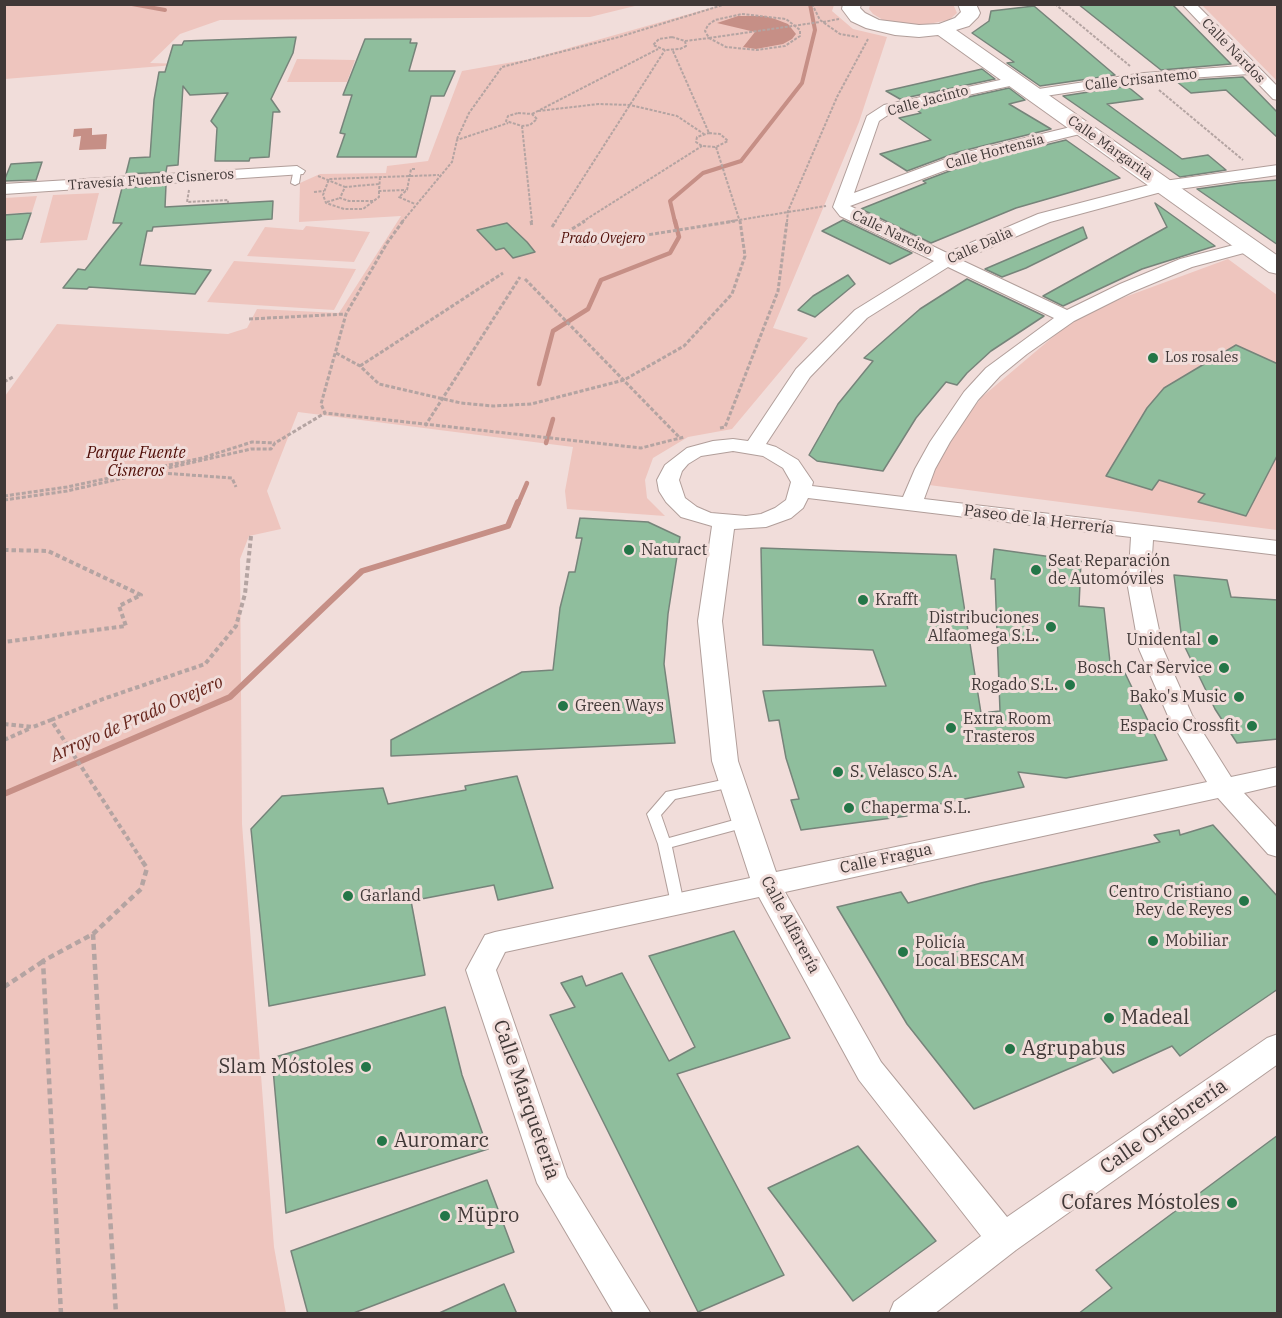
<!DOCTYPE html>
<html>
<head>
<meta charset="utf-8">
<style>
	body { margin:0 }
	#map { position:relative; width:1282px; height:1318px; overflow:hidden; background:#f1ddda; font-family:"IBM Plex Serif",serif }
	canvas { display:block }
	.frame { position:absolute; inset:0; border:6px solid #403837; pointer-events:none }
</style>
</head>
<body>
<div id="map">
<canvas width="1282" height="1318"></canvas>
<div class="frame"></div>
</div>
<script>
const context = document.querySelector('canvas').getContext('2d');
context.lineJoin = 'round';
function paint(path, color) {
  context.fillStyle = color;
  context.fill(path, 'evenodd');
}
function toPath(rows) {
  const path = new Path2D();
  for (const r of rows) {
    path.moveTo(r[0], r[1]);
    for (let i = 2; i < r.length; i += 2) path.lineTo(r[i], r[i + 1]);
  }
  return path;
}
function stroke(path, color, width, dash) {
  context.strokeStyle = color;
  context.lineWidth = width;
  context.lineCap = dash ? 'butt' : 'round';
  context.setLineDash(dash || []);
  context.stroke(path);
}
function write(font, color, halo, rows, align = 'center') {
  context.font = font + ' "IBM Plex Serif",serif';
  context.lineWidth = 6;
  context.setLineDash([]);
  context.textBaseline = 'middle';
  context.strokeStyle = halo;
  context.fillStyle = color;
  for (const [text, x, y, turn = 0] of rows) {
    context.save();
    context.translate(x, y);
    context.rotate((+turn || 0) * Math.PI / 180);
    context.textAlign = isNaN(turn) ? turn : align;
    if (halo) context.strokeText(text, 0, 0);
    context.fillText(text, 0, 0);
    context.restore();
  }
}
const green = toPath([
	[953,4,957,13,949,20,918,26,883,20,873,14,869,9,870,5],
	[5,5,639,5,590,17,220,20,180,34,150,63,186,64,5,79],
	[721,5,834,5,832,11,853,29,887,37,859,122,773,328,808,338,732,429,688,437,653,458,645,480,647,498,665,516,567,509,565,491,573,447,298,412,267,491,281,529,249,536,240,559,242,824,274,1247,286,1313,5,1314,5,396,57,324,228,334,247,328,257,309,339,313,401,216,299,222,300,183,320,174,386,173,387,166,428,161,462,71,530,59],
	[1202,5,1277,5,1277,81],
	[297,59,355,60,347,82,287,82],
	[99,193,87,240,40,243,53,195],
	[37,196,32,212,5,214,5,198],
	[306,226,370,232,354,262,247,256,265,227,303,230],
	[1228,259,1277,295,1277,530,929,485,940,457,955,431,982,397,1074,319,1125,297],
	[234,261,356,269,334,310,207,302]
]);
const water = toPath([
	[738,16,764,16,775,19,788,24,796,34,792,39,783,44,756,49,743,47,755,32,717,23],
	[92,128,92,135,107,134,106,149,79,150,81,136,73,137,74,129]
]);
const streamFar2 = toPath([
	[132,4,165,10],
	[675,222,670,201,703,173,741,161,802,83,815,30,810,4]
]);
const streamFar1 = toPath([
	[539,384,553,331,588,309,601,280,670,253,679,237,675,221],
	[546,443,553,419],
	[518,504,527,483]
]);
const stream = toPath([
	[4,794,230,697,362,571,508,526,518,502]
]);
const building = toPath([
	[1078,4,1172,4,1231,64,1161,70,1078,4],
	[1034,6,1115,75,1040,86,1007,63,1014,62,972,33,989,21,991,11,1034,6],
	[296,37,293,53,271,99,280,112,273,112,269,157,250,158,249,161,215,161,217,128,211,121,228,93,190,95,183,86,178,165,167,166,166,172,126,174,130,158,150,157,154,100,159,72,165,72,173,45,182,45,184,41,296,37],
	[365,39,411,39,410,43,417,43,409,71,455,71,444,96,431,96,416,157,337,157,345,134,340,133,352,95,343,95,365,39],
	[982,69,995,79,900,99,886,91,982,69],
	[1243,77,1278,113,1278,138,1226,90,1191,93,1176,81,1243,77],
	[1127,86,1143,99,1107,104,1182,159,1208,155,1226,170,1180,177,1063,96,1127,86],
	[1009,88,1025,100,1009,104,1051,129,958,152,907,171,880,154,931,140,899,118,921,113,915,109,1009,88],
	[1066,140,1120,178,1016,208,931,243,861,209,926,183,923,181,971,163,1066,140],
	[42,162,36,180,4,181,11,164,42,162],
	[1278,180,1278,245,1197,189,1240,183,1278,180],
	[166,185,165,207,273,201,272,219,153,227,152,231,147,231,140,265,211,270,195,294,89,287,87,289,63,288,78,269,85,270,122,223,113,223,122,188,166,185],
	[1155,203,1215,246,1142,269,1063,306,1043,296,1167,227,1155,203],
	[31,213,22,239,4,240,4,215,31,213],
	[843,220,912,253,890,264,822,231,843,220],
	[507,223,527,242,535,252,513,258,504,248,496,250,477,230,507,223],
	[1083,227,1087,238,1026,268,1002,277,985,269,1083,227],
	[848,275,855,284,815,317,798,310,813,296,848,275],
	[967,279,1044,316,991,351,967,373,957,385,946,382,916,418,883,471,817,461,809,455,838,404,873,361,864,358,920,309,967,279],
	[1236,345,1278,364,1278,454,1246,516,1198,502,1205,494,1159,480,1152,490,1106,476,1147,408,1164,388,1236,345],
	[580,518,648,522,680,537,668,614,664,664,675,743,391,756,391,740,522,672,553,670,560,608,569,572,575,572,582,538,576,538,580,518],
	[761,548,956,555,981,713,1000,711,995,579,991,579,994,549,1081,561,1079,606,1104,608,1111,671,1124,671,1167,760,1066,778,1018,772,1024,787,905,811,907,816,801,830,791,800,799,799,786,758,779,720,769,721,763,691,886,686,873,650,763,645,761,548],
	[1174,575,1227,580,1231,597,1278,600,1278,739,1237,743,1215,709,1182,641,1174,575],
	[517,776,553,888,498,900,494,885,411,901,425,975,269,1006,251,829,282,796,383,788,388,804,466,790,465,786,517,776],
	[1213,825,1278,897,1278,989,1180,1056,1172,1046,1113,1073,1099,1056,974,1109,907,1024,837,907,901,892,908,903,981,883,1160,842,1154,835,1179,830,1180,835,1213,825],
	[734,931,790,1038,677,1074,784,1275,698,1312,550,1015,575,1007,561,983,582,976,586,986,622,973,669,1061,695,1047,649,956,734,931],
	[445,1007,462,1075,488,1149,286,1213,272,1058,445,1007],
	[1278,1135,1278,1314,1078,1314,1112,1288,1096,1270,1278,1135],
	[858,1146,936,1241,853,1301,768,1188,858,1146],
	[487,1180,514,1252,351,1314,308,1314,291,1251,487,1180],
	[504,1284,517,1314,437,1314,504,1284]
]);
const pathFar3 = toPath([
	[812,4,820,20,840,34,858,37],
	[1055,4,1130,66],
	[742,14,786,19,800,30,800,36,785,46,757,50,726,47,709,38,705,31,708,25,715,20,742,14],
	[823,22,839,19],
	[672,37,685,41,686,46,680,49,665,50,653,45,659,39,672,37],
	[685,41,709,38],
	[673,51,709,133],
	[1159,90,1243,160],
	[538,111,599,104,630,105,677,116,704,134],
	[518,113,532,114,537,119,530,125,522,126,506,121,508,116,518,113],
	[532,114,658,49],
	[522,126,532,222],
	[709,133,720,134,728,141,716,147,702,146,696,142,697,137,709,133],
	[457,139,469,113,502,67,619,37,726,4],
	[716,147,740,222],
	[415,169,411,169,407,190,399,197,415,204],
	[318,176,345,187],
	[380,177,379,191,406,190],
	[189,190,187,202,228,200,228,203],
	[379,191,379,197,363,209,344,209,326,203,323,195,329,179,439,175],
	[314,192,324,191],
	[373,201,349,201,340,198,345,187,379,184],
	[327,202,340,198],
	[402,222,452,162,457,140,508,123],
	[555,222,665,50],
	[582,222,702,146],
	[726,222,826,206],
	[787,222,788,211,837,97,868,39]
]);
const pathFar2 = toPath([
	[403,221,387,243,346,314,321,404,325,413,641,448,684,437],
	[531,221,532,227],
	[552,227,556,221],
	[567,232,585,221],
	[584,245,735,221],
	[525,279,681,439],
	[249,319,346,314],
	[336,353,360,366,379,384,461,403,493,406,531,404,624,380,684,346,732,294,745,256,740,221],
	[360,366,503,273],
	[4,382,13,377],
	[425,426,520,277],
	[720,428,725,427,778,291,787,221],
	[162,473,232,478,236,487],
	[4,496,67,487,202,458,252,442,275,443],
	[4,500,67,491,251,449,271,449,275,443,325,413]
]);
const pathFar1 = toPath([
	[4,550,48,551,141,595,119,606,126,626,4,642],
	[51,720,103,699,205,664,236,626,245,594,251,536],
	[4,724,33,727,51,720,143,862],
	[4,740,31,728]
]);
const path = toPath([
	[93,934,116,1314],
	[4,987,42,962],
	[61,1314,43,961,93,934,141,889,147,868,142,861]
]);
const lane = toPath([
	[294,169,301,171,299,183,295,185,291,183,294,169],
	[732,778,737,780,739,783,737,786,675,799,661,815,669,838,745,817,750,818,752,822,750,826,672,847,684,904,682,908,677,909,672,908,658,844,647,814,666,792,732,778]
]);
const street = toPath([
	[1182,4,1196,4,1278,87,1278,100,1273,99,1249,74,1144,81,1032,98,1025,94,1032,90,1144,73,1241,66,1182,4],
	[1014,77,1019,78,1021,81,1019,84,894,111,879,121,854,193,959,154,1083,124,1088,126,1091,129,1088,132,970,161,850,206,947,253,1038,214,1164,181,1278,165,1278,175,1165,191,1050,222,961,260,1067,310,1120,284,1180,259,1249,241,1255,242,1258,246,1255,250,1192,267,1132,292,1074,321,1027,354,1000,376,978,400,950,442,935,469,924,499,1278,541,1278,555,1153,540,1150,587,1163,649,1192,715,1231,777,1278,767,1278,785,1244,793,1278,829,1278,857,1268,854,1218,798,785,892,881,1062,1007,1217,1267,1038,1278,1034,1278,1064,1016,1250,934,1314,889,1314,894,1302,981,1236,859,1080,759,897,505,952,496,970,567,1177,651,1314,614,1314,537,1183,466,970,485,935,495,932,750,878,712,761,698,621,712,526,681,517,666,502,659,491,657,480,665,465,687,448,713,441,733,439,748,441,796,369,855,310,934,261,840,216,833,207,867,116,884,105,1014,77],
	[948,267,1054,318,986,368,964,392,930,442,915,469,903,497,812,486,813,482,798,460,776,447,766,444,810,377,867,318,948,267],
	[733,451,763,456,783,468,791,482,786,500,775,508,761,514,746,516,711,513,697,507,685,498,679,480,682,471,688,464,701,456,733,451],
	[808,498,1131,537,1128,587,1139,649,1168,716,1207,782,776,872,738,761,722,621,734,529,766,527,791,518,803,508,808,498],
	[297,166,305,171,303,174,4,194,4,184,297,166]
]);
const secondary = toPath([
	[843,4,861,4,860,8,865,13,879,20,919,25,939,24,955,18,961,12,958,4,976,4,980,13,978,17,969,26,956,30,1278,256,1278,274,1269,272,938,35,919,37,895,35,866,28,851,21,842,9,843,4]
]);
const pathBridge = toPath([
	[709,38,820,22]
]);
const markers = [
	[1153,358,6,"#247648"],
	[629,550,6,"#247648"],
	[1036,570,6,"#247648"],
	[863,600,6,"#247648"],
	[1051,627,6,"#247648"],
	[1213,640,6,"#247648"],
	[1224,668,6,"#247648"],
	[1070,685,6,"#247648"],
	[1239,697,6,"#247648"],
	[563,706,6,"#247648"],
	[1252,726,6,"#247648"],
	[951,728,6,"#247648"],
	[838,772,6,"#247648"],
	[849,808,6,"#247648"],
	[348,896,6,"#247648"],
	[1244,901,6,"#247648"],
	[1153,941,6,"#247648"],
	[903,952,6,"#247648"],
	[1109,1018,6,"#247648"],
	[1010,1049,6,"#247648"],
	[366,1067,6,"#247648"],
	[382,1141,6,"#247648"],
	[1232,1203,6,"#247648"],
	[445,1216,6,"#247648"]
];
const farStreetnames = [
	["Calle Nardos",1233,51,46],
	["Calle Crisantemo",1141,80,-6],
	["Calle Jacinto",928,101,-15],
	["Calle Margarita",1110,148,35],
	["Calle Hortensia",995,152,-15],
	["Travesía Fuente Cisneros",151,180,-4],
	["Calle Narciso",892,233,25],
	["Calle Dalia",980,246,-24]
];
const farParknames = [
	["Prado Ovejero",603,239]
];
const farPoinames = [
	["Los rosales",1165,358]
];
const parkNames = [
	["Parque Fuente",136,453],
	["Cisneros",136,471]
];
const streetNames = [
	["Paseo de la Herrería",1039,520,7],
	["Calle Fragua",886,859,-12],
	["Calle Alfarería",790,925,62]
];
const poiNames = [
	["Naturact",641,550],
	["Seat Reparación",1048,561],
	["de Automóviles",1048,579],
	["Krafft",875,600],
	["Distribuciones",1039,618,"right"],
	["Alfaomega S.L.",1039,636,"right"],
	["Unidental",1201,640,"right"],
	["Bosch Car Service",1212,668,"right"],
	["Rogado S.L.",1058,685,"right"],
	["Bako's Music",1227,697,"right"],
	["Green Ways",575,706],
	["Extra Room",963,719],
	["Trasteros",963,737],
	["Espacio Crossfit",1240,726,"right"],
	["S. Velasco S.A.",850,772],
	["Chaperma S.L.",861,808],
	["Centro Cristiano",1232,892,"right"],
	["Rey de Reyes",1232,910,"right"],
	["Garland",360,896],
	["Mobiliar",1165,941],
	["Policía",915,943],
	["Local BESCAM",915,961]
];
const waterNames = [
	["Arroyo de Prado Ovejero",137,719,-24]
];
const nearPoinames = [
	["Madeal",1121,1018],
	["Agrupabus",1022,1049],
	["Slam Móstoles",354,1067,"right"],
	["Auromarc",394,1141],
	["Cofares Móstoles",1220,1203,"right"],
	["Müpro",457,1216]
];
const nearStreetnames = [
	["Calle Marquetería",526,1100,71],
	["Calle Orfebrería",1164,1127,-35]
];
paint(green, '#eec5be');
paint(water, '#c68f86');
stroke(streamFar2, '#c68f86', 4);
stroke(streamFar1, '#c68f86', 4.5);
stroke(stream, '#c68f86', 6);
paint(building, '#8fbe9d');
stroke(building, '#76847a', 1.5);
stroke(lane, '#b19e9a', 2);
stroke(street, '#b19e9a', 2);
stroke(secondary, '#b19e9a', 2);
stroke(pathFar3, '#b4a4a2', 2, [3, 1.5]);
stroke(pathFar2, '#b4a4a2', 3, [4, 2]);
stroke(pathFar1, '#b4a4a2', 4, [4.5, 3]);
stroke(path, '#b4a4a2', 4.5, [6, 4]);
paint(lane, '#fff');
paint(street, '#fff');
paint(secondary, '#fff');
stroke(pathBridge, '#b4a4a2', 2, [3, 1.5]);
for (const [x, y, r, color] of markers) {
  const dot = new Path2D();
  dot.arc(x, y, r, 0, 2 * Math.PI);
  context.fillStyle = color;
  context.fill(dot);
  stroke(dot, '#f1ddda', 2);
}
write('14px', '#403837', '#f1ddda', farStreetnames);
write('italic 14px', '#4f0d07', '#f1ddda', farParknames);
write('14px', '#403837', '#f1ddda', farPoinames, 'left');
write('italic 16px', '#4f0d07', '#f1ddda', parkNames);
write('16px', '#403837', '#f1ddda', streetNames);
write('16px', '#403837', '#f1ddda', poiNames, 'left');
write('italic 18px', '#67251c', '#f1ddda', waterNames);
write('20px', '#403837', '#f1ddda', nearPoinames, 'left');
write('20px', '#403837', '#f1ddda', nearStreetnames);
</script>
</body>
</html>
